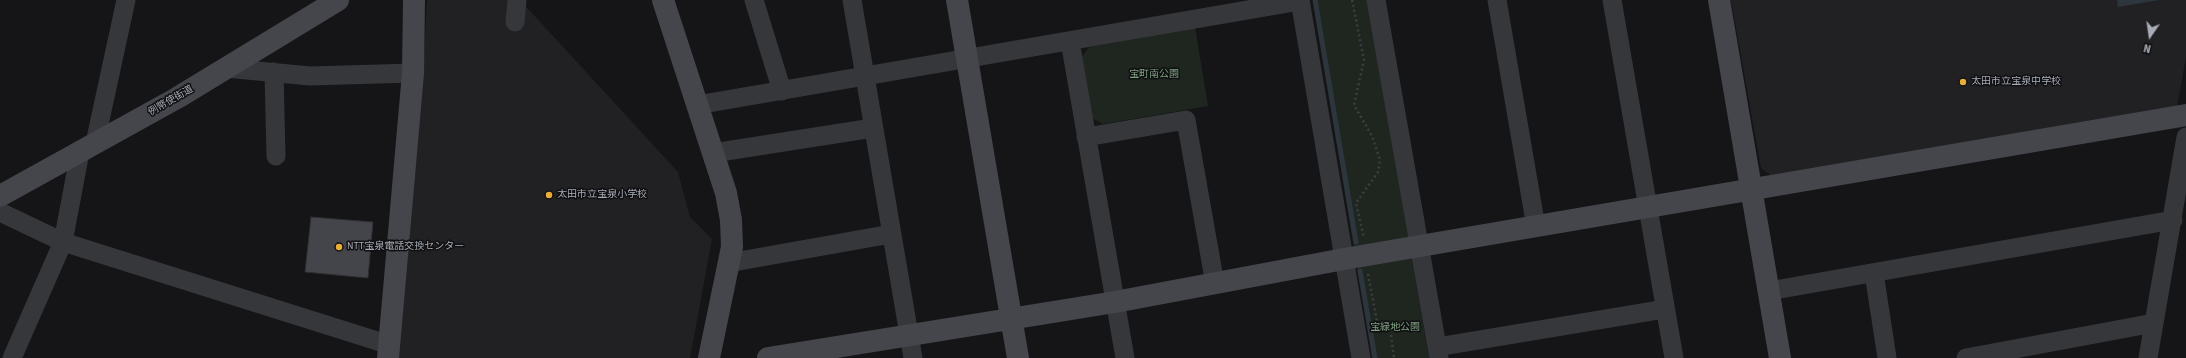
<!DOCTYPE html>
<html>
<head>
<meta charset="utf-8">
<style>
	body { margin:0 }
	#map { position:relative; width:2186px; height:358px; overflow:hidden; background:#151517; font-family:"Source Sans 3",sans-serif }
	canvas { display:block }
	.north { position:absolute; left:2130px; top:16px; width:40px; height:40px; -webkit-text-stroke:3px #101012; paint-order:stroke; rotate:193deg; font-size:11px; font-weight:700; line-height:16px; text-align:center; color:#a7acb6 }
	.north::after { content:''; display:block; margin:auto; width:14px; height:18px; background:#a7acb6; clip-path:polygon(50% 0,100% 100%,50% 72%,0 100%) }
</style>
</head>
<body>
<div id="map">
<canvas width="2186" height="358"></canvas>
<div class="north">N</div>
</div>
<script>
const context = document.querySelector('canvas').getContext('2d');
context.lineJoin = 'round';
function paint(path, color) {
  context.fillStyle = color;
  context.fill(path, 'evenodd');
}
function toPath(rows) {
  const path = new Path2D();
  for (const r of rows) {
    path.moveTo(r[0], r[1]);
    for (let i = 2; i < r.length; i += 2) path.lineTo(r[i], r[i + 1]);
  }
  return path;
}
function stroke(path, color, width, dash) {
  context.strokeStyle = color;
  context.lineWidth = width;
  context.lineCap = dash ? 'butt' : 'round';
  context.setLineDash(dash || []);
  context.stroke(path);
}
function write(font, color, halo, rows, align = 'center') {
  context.font = font + ' "Source Sans 3","Noto Sans JP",sans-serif';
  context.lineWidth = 3;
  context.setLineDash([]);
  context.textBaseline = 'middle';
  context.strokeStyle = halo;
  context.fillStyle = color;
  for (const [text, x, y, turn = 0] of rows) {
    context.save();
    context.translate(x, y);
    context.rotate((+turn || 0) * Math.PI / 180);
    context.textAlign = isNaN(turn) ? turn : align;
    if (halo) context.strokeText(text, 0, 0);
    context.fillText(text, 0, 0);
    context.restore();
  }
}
const built = toPath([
	[427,0,520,0,678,172,690,217,712,239,690,358,398,358,423,71],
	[1731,0,2186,0,2186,57,2177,107,1770,175,1761,168]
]);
const green = toPath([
	[1313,0,1367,0,1429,358,1372,358],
	[1195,27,1208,106,1103,124,1092,118,1082,57,1089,47]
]);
const water = toPath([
	[2117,0,2159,0,2118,7]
]);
const stream = toPath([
	[1315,0,1356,242],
	[1360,271,1375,358]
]);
const building = toPath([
	[311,217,373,222,368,278,305,272,311,217]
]);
const path = toPath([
	[1352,0,1364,60,1354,105,1372,136,1380,160,1378,172,1356,203,1364,238],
	[1368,274,1378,327,1390,326,1394,358]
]);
const street = toPath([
	[754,0,782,91],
	[852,0,913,358],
	[1300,0,1361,358],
	[1376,0,1439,358],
	[1497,0,1536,227],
	[1612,0,1674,358],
	[515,22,517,0],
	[1070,41,1125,358],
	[226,68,310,76,413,73],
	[274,72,276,156],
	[697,105,1300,1],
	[1086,137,1186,120,1215,284],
	[95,143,126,0],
	[713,153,873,128],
	[0,212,63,242,390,345],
	[728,263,891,234],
	[1874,273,1887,358],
	[1769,291,2173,220],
	[1437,347,1665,309],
	[12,358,63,242,80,152],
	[1966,358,2154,323],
	[2148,358,2186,137]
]);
const secondary = toPath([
	[663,0,726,193,731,220,732,247,709,358],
	[957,0,1018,358],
	[1719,0,1780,358],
	[0,196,177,98,338,0],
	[388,358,413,73,414,0],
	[768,358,1115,302,1344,259,2186,115]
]);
const markers = [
	[1963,82,4,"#eaad39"],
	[549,195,4,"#eaad39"],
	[339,247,4,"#eaad39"]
];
const parkNames = [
	["宝町南公園",1154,75],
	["宝緑地公園",1395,328]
];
const poiNames = [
	["太田市立宝泉中学校",1971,82],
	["太田市立宝泉小学校",557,195],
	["NTT宝泉電話交換センター",347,247]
];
const streetNames = [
	["例幣使街道",171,101,-30]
];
paint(built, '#212123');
paint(green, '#1f2620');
paint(water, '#2d363c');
stroke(stream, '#2d363c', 5);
paint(building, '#44454a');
stroke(building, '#2f2f32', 1);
stroke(path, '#3c3e42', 2.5, [2, 3]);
stroke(street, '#36373b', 19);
stroke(secondary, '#44464b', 22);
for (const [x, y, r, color] of markers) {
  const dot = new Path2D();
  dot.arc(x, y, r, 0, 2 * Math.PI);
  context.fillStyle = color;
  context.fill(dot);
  stroke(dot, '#101012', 1.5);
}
write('10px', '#7fa081', '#101012', parkNames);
write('10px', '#a7acb6', '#101012', poiNames, 'left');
write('10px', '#a7acb6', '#101012', streetNames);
</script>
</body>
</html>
